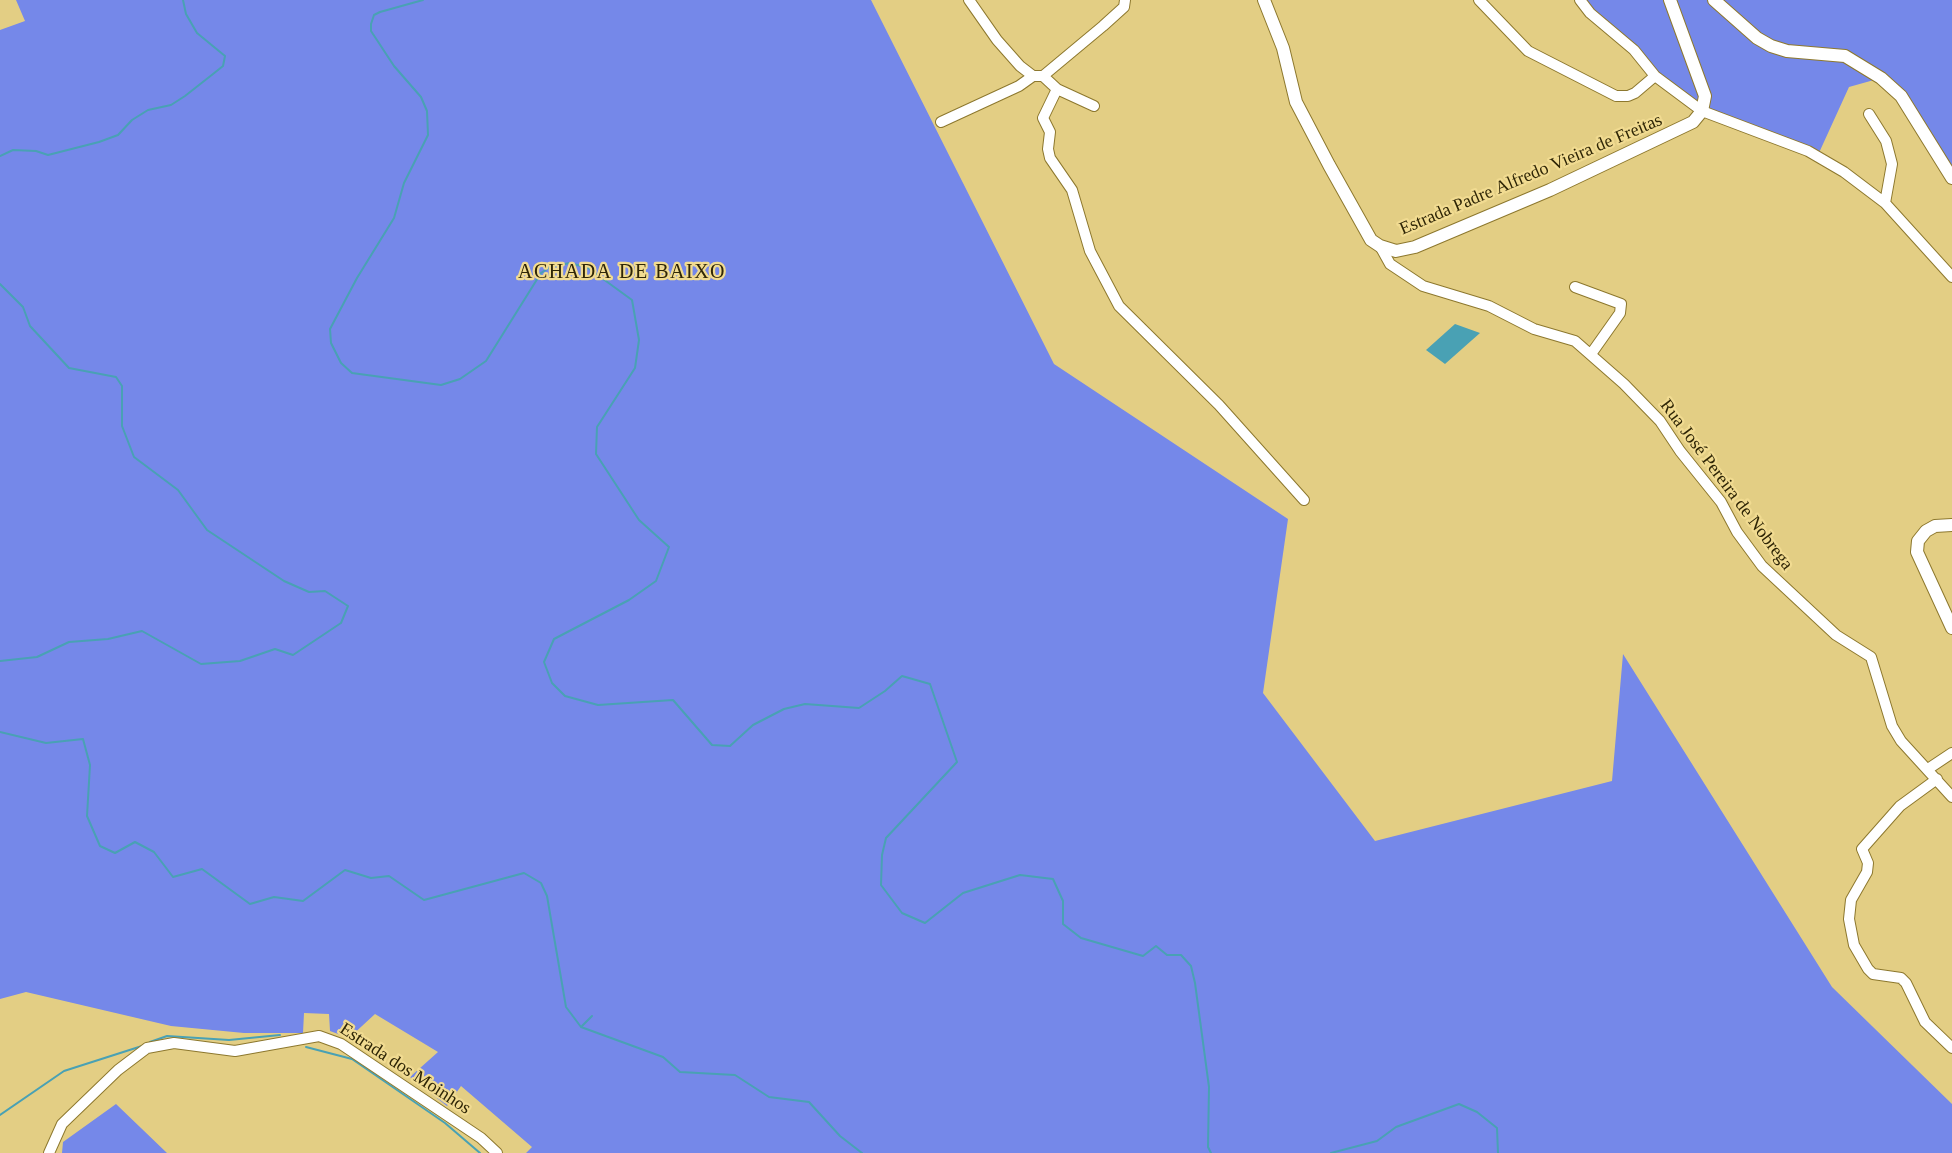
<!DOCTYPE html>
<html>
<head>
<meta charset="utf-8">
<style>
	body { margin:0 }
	canvas { display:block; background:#e3ce84 }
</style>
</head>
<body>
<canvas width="1952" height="1153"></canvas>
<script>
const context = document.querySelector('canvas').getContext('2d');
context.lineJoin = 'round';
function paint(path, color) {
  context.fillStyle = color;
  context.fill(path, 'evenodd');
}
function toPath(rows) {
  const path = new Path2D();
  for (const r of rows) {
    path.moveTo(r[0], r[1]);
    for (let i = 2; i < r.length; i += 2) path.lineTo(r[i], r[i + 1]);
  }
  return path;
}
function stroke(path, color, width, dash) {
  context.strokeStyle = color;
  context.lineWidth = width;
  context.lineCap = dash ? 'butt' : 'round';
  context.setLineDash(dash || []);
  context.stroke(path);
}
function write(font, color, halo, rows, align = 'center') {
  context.font = font + ' Georgia,serif';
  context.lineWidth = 4.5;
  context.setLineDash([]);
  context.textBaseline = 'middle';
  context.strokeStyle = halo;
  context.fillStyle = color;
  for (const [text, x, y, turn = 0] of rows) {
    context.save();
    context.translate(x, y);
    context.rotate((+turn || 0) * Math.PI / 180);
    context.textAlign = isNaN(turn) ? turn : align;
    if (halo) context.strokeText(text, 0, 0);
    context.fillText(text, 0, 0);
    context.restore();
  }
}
const forest = toPath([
	[16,0,871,0,1054,364,1288,519,1263,693,1375,841,1612,781,1623,654,1832,987,1952,1104,1952,1153,526,1153,532,1147,461,1086,447,1106,410,1077,438,1052,375,1014,349,1038,330,1031,329,1014,304,1013,303,1033,244,1033,171,1026,26,992,0,999,0,30,25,21],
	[1581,0,1952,0,1952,178,1881,78,1849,87,1818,155,1702,111,1590,13],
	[116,1104,167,1153,62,1153,63,1142]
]);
const water = toPath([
	[1455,324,1480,333,1445,364,1426,350]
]);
const stream = toPath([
	[423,0,380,12,374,15,371,24,371,31,394,66,421,97,427,111,428,135,404,183,394,218,357,278,330,329,331,343,341,363,352,373,441,385,460,379,486,361,541,273,550,267,570,263,588,268,632,300,639,340,635,368,597,427,596,454,639,520,669,547,656,581,629,600,554,639,544,662,552,683,565,696,598,705,673,700,712,745,730,746,753,725,784,709,805,704,859,708,885,691,902,676,930,684,957,762,886,838,882,855,881,885,902,913,925,923,963,893,1020,875,1053,879,1063,901,1063,924,1081,938,1143,956,1156,946,1167,955,1181,955,1191,966,1195,983,1209,1087,1208,1147,1211,1153],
	[0,156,13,150,36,151,48,155,99,142,118,135,132,120,148,110,171,105,185,96,213,74,223,66,225,56,197,33,186,14,183,0],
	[0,284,23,307,30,326,69,368,116,377,122,386,122,426,134,457,178,490,207,530,284,581,309,592,325,591,348,606,341,623,293,655,275,649,240,661,201,664,142,631,108,639,69,642,37,657,0,661],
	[0,732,46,743,83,739,90,765,87,816,100,846,115,853,135,842,154,852,173,877,202,869,250,904,274,897,303,901,345,870,371,878,389,876,424,900,524,873,541,883,547,896,566,1007,581,1027,663,1057,680,1072,735,1075,769,1097,809,1102,840,1136,862,1153],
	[581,1027,592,1016],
	[150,1042,167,1036,229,1040,280,1035],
	[306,1047,352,1059,445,1123,480,1153],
	[0,1115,64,1071,142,1046],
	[1331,1153,1377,1141,1396,1127,1459,1104,1477,1112,1497,1128,1498,1153]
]);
const minor = toPath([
	[969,0,997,40,1020,66,1033,76,1043,76,1103,26,1124,7,1125,0],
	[1479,0,1528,51,1616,96,1628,96,1635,93,1655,76],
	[1580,0,1590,13,1634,50,1655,76,1702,111,1808,151,1844,172,1885,203,1952,277],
	[1043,76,1057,89,1094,106],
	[1057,89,1043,118,1050,132,1048,149,1050,158,1072,190,1090,251,1119,306,1219,405,1304,500],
	[1869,114,1886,141,1892,164,1885,203],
	[941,122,1019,86,1033,76],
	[1380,246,1390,264,1423,286,1489,306,1534,329,1575,341,1624,384,1660,421,1680,451,1721,502,1737,532,1762,566,1836,635,1871,657,1892,726,1901,741,1952,797],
	[1575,287,1621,304,1620,313,1591,354],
	[1928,769,1952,753],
	[1937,779,1900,806,1862,849,1868,863,1867,872,1851,900,1849,919,1854,945,1868,969,1873,974,1901,978,1906,983,1925,1022,1952,1048],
	[49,1153,62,1124,118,1070,147,1048,174,1043,235,1051,319,1036,341,1044,481,1138,497,1153]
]);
const major = toPath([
	[1264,0,1283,48,1296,102,1329,165,1371,240,1380,246,1396,251,1415,247,1550,190,1693,122,1702,111,1705,96,1670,0],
	[1714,0,1757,38,1771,46,1787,51,1845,56,1881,78,1901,96,1952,178],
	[1952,525,1935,526,1926,531,1918,541,1917,552,1952,628]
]);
const streetNames = [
	["Estrada Padre Alfredo Vieira de Freitas",1531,175,-23],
	["Rua José Pereira de Nobrega",1726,485,53],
	["Estrada dos Moinhos",405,1069,33]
];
const neighbourhoodNames = [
	["ACHADA DE BAIXO",622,273]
];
paint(forest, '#7588e9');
paint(water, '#49a1b4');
stroke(stream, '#49a1b4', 2);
stroke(minor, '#8d782e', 12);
stroke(major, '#8d782e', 14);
stroke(minor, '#fff', 10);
stroke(major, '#fff', 12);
write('18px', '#2f2606', '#f1db91', streetNames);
context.letterSpacing = '1.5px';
write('20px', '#2f2606', '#f1db91', neighbourhoodNames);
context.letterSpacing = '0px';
</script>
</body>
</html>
